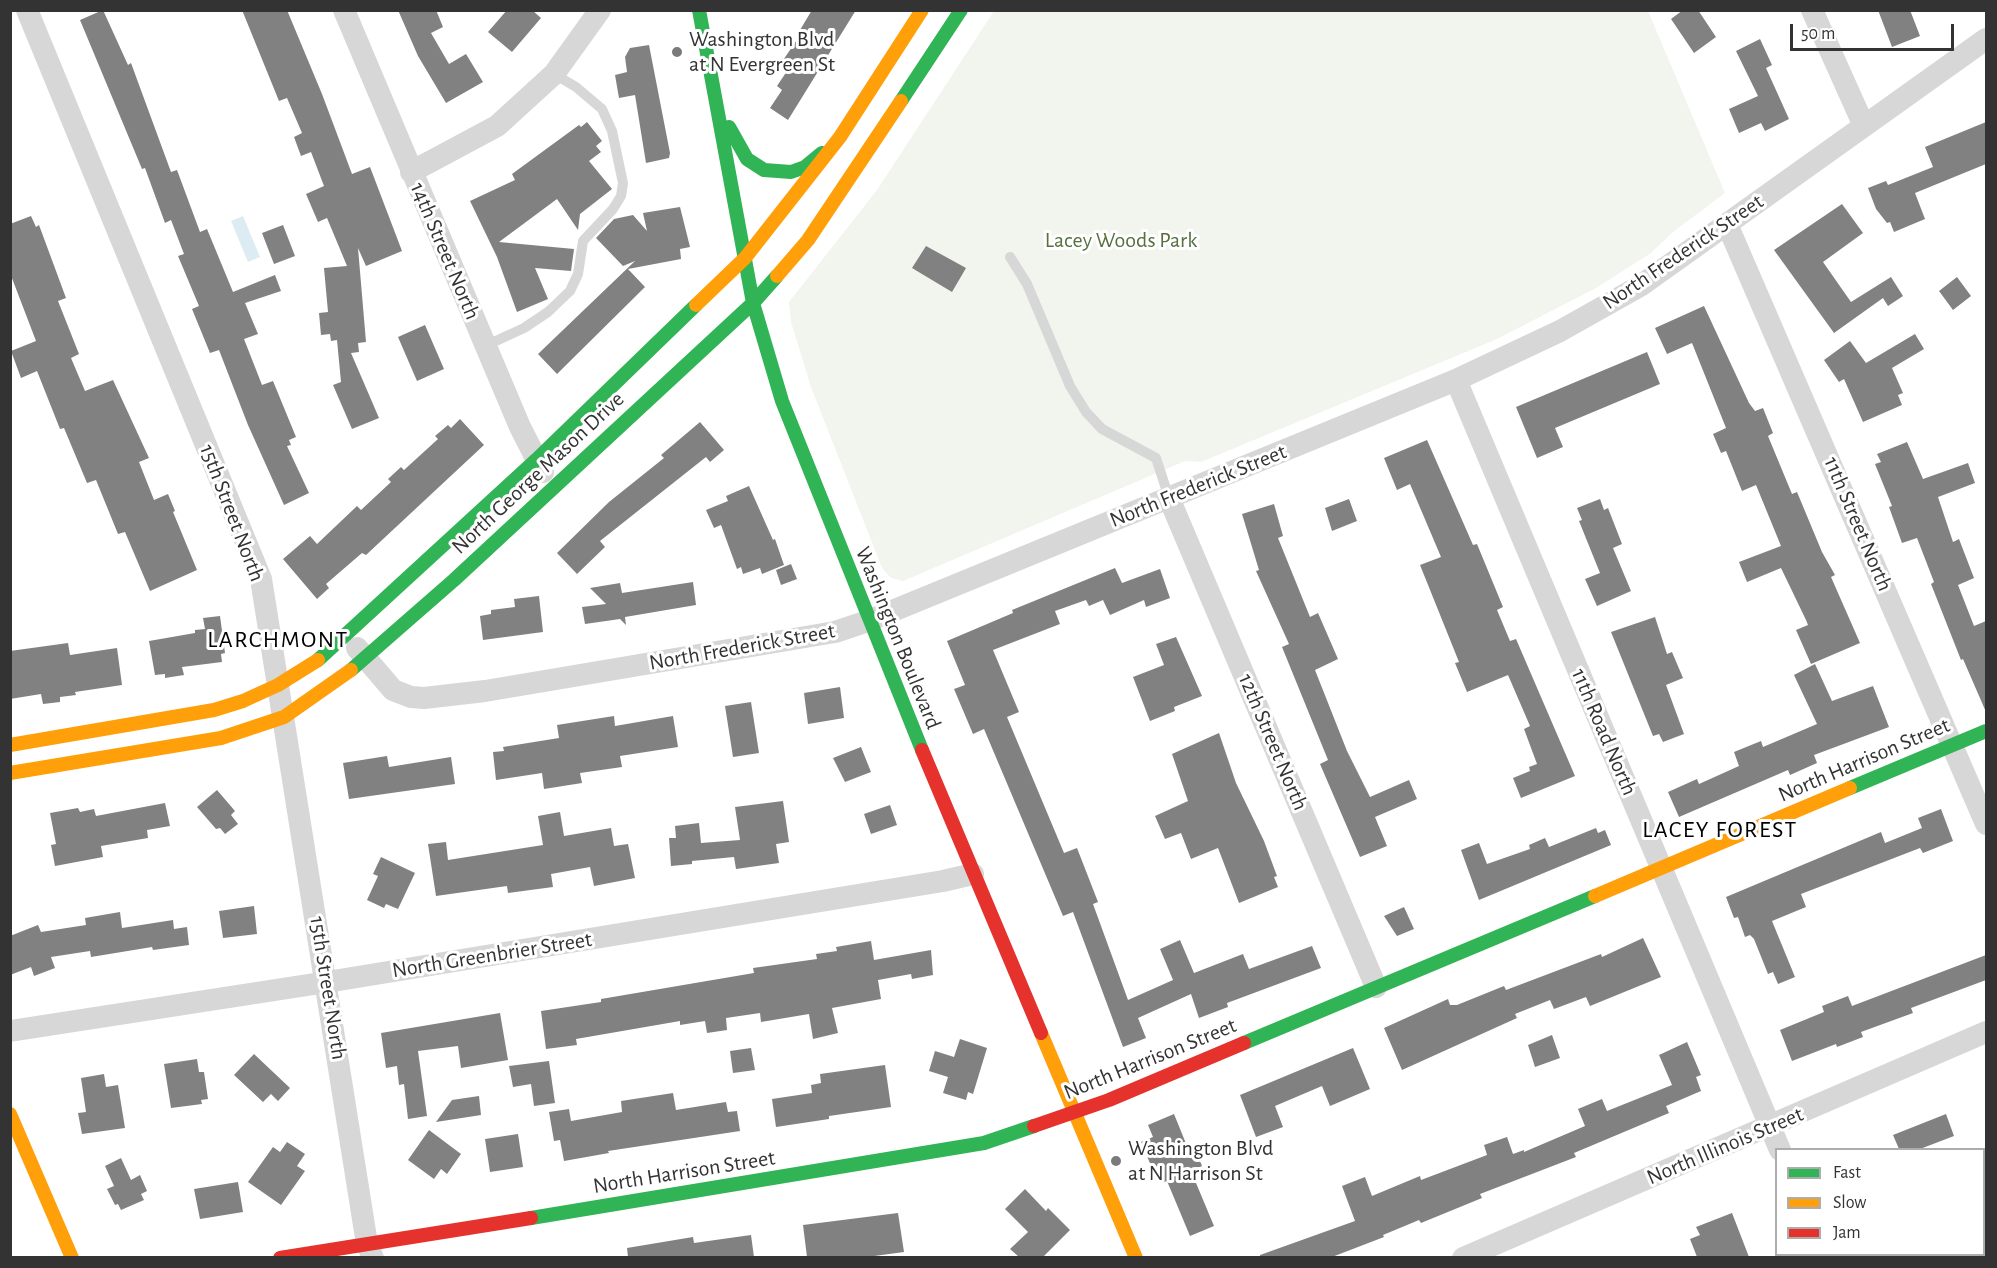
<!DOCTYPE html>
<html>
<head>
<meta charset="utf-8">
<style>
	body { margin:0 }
	#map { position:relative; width:1997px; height:1268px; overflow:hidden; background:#fff; font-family:"Alegreya Sans",sans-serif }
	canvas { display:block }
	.frame { position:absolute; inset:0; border:12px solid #333; pointer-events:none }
	.legend { position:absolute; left:1775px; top:1148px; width:210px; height:108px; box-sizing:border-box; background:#fff; border:2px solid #adadad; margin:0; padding:8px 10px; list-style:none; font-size:18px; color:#333 }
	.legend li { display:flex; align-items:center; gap:12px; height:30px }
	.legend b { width:30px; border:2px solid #adadad }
	.scale { position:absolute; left:1790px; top:24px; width:164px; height:27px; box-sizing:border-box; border:3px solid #333; border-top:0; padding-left:8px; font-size:18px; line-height:21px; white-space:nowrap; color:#333; -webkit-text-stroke:4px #fff; paint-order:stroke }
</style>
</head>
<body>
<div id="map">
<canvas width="1997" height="1268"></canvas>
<div class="frame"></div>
<ul class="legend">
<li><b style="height:8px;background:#30b455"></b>Fast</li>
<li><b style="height:8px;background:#ff9f0a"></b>Slow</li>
<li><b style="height:8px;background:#e5322d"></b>Jam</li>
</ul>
<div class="scale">50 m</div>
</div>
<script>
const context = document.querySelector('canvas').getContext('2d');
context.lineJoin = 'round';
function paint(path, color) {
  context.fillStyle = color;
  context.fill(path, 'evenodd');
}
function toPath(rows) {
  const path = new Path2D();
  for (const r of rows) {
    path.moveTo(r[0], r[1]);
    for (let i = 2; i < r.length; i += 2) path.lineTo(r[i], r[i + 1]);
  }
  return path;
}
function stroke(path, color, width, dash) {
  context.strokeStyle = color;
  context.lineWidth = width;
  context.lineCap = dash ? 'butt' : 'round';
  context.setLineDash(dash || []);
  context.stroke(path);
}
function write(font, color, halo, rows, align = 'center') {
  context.font = font + ' "Alegreya Sans",sans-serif';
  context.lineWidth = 6;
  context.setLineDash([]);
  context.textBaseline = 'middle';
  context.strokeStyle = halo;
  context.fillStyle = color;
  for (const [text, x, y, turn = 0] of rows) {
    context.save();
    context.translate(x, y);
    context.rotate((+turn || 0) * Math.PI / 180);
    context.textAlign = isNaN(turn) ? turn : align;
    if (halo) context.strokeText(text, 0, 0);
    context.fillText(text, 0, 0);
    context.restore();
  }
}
const green = toPath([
	[994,11,1648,11,1725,193,1673,232,1651,253,1596,288,1497,339,1201,462,1185,461,903,581,891,578,882,568,811,387,791,322,789,302,877,190]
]);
const water = toPath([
	[243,216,260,257,248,262,231,221]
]);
const building = toPath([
	[103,10,128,65,131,63,171,172,177,170,200,232,207,229,233,292,275,275,281,291,245,303,258,334,244,339,262,385,273,381,296,437,289,440,291,445,287,446,309,493,284,505,248,425,219,350,210,353,192,309,199,306,178,256,184,254,171,220,165,223,145,168,142,169,80,20],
	[242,10,287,10,322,94,352,174,370,167,402,251,366,266,358,248,366,342,358,343,359,352,351,353,379,418,352,429,333,385,341,382,337,340,331,341,330,334,321,335,319,313,328,312,324,268,347,266,327,218,318,222,306,194,324,186,311,152,301,156,294,137,302,133,287,98,279,101],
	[398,10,436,10,443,27,431,33,449,64,466,54,483,82,446,103,418,56],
	[507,10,532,10,541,18,512,52,488,32],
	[812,10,856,10,788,120,770,108,782,90,777,86,787,71,779,66,803,31,800,30],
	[1683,10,1698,10,1716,37,1694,53,1671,19],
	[1878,10,1910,10,1920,36,1892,47],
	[1760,39,1772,65,1766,68,1789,119,1765,131,1761,123,1739,133,1729,109,1758,96,1736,51],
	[649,45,670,153,669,158,646,163,635,95,619,98,615,75,627,72,625,57,630,48],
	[587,122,602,141,596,146,601,152,589,161,612,189,580,214,578,230,557,199,499,242,574,249,571,271,535,268,548,299,517,312,497,257,470,201,515,180,512,174,579,125,581,127],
	[1986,122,1986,164,1915,193,1925,219,1894,232,1890,222,1887,223,1876,209,1868,188,1886,181,1888,185,1933,167,1925,147],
	[1842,204,1863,233,1823,262,1851,302,1891,277,1903,296,1888,306,1883,298,1834,333,1774,250],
	[680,207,690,247,680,249,681,259,628,269,645,287,557,374,538,354,635,261,623,266,596,238,614,219,633,215,647,231,643,213],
	[31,216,36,227,39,225,66,298,58,301,79,354,71,358,85,391,113,380,149,458,139,462,154,500,168,494,175,511,173,512,197,570,150,591,125,532,118,534,96,480,87,483,64,428,60,429,37,371,21,378,11,351,36,341,10,273,10,224],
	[283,225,295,256,274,264,262,233],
	[926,246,966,268,952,292,912,268],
	[1957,277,1971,296,1953,310,1939,291],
	[1704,306,1749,403,1755,411,1763,408,1773,433,1768,436,1792,494,1797,492,1822,552,1835,575,1831,577,1860,643,1811,664,1796,630,1808,625,1806,620,1781,568,1747,582,1739,562,1781,546,1756,485,1742,491,1726,451,1721,453,1713,434,1726,428,1692,343,1667,354,1655,328],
	[425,325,444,369,417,381,398,337],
	[1915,334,1924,349,1892,368,1903,393,1898,395,1902,405,1863,422,1844,379,1839,382,1824,360,1850,341,1866,363],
	[1647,352,1660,384,1555,428,1563,447,1537,458,1516,407],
	[460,419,484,445,366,555,362,553,326,584,329,588,317,599,283,559,310,536,317,544,357,506,361,510,391,482,388,479,401,467,404,470,438,439,435,436,448,425,451,428],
	[700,422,724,450,710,462,706,457,600,541,605,547,577,574,557,553,609,502,664,458,661,455],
	[1427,440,1473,545,1477,544,1503,607,1497,610,1510,641,1516,639,1575,776,1521,798,1513,778,1530,771,1529,767,1537,764,1524,729,1530,726,1508,675,1467,692,1455,663,1459,662,1420,565,1441,557,1410,484,1397,490,1384,458],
	[1907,442,1923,479,1968,463,1975,483,1938,497,1953,542,1959,539,1974,578,1958,585,1974,626,1986,621,1986,712,1963,659,1961,660,1931,584,1934,582,1917,538,1902,543,1889,507,1892,506,1875,464,1881,462,1877,454],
	[749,486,773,540,775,539,784,565,762,574,760,568,743,574,741,567,737,569,721,525,714,528,706,510,728,501,726,496],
	[1349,499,1357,521,1332,531,1325,508],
	[1600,499,1604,510,1608,508,1622,544,1613,548,1631,591,1597,606,1585,579,1600,573,1579,521,1582,520,1577,508],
	[1274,504,1283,536,1278,538,1310,617,1318,613,1338,659,1315,670,1347,751,1370,797,1409,780,1417,799,1375,817,1387,846,1360,857,1320,764,1328,760,1282,647,1289,644,1256,571,1259,570,1242,514],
	[791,564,797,579,781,585,776,570],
	[1115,568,1122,583,1160,569,1170,598,1146,607,1144,600,1110,615,1103,600,1089,606,1086,600,1055,611,1060,624,993,650,1019,712,1007,717,1064,853,1077,848,1098,902,1093,904,1128,1000,1173,980,1160,949,1180,940,1194,973,1243,954,1249,969,1312,946,1321,968,1227,1003,1228,1007,1199,1018,1191,994,1138,1018,1146,1038,1123,1047,1073,912,1063,916,984,729,973,734,954,689,965,685,947,641,1013,613,1012,610],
	[693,582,696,605,625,617,626,625,620,619,585,624,582,607,606,604,590,588,620,583,622,593],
	[539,596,543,632,483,640,480,616,491,614,491,610,515,607,514,599],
	[220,616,225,653,221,654,222,662,182,667,184,675,165,678,165,674,155,675,149,641,195,633,195,630,205,629,203,618],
	[1655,617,1667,654,1672,652,1683,678,1666,685,1684,734,1663,742,1659,734,1653,736,1611,632],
	[1176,637,1202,696,1174,707,1175,711,1150,721,1133,677,1164,665,1156,644],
	[68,643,70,655,117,648,122,685,75,692,76,695,60,697,60,702,43,704,41,694,10,699,10,651],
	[1815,664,1832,701,1873,686,1889,727,1814,755,1817,763,1790,775,1788,770,1679,817,1668,792,1697,779,1699,784,1739,766,1734,752,1761,741,1763,747,1817,724,1794,675],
	[840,687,844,718,808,724,804,693],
	[751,702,759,753,733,757,725,706],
	[614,716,615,726,673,716,678,747,620,756,622,767,580,773,582,783,544,789,542,773,496,780,493,752,504,751,503,747,559,738,557,725],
	[1219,733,1236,783,1264,841,1277,876,1274,877,1278,887,1239,903,1218,848,1191,859,1181,833,1165,839,1155,816,1188,801,1172,754],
	[861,747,871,772,845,782,833,758],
	[387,756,389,767,451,757,455,784,349,799,343,763],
	[217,790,235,811,231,815,238,824,225,834,220,828,216,829,197,807],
	[783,801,789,842,776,844,779,863,736,869,734,857,692,861,692,864,671,866,669,838,676,838,675,826,699,823,701,843,740,840,735,807],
	[165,803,170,826,147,830,148,838,101,846,103,857,55,866,51,845,56,844,50,813,78,808,80,812,94,809,96,816],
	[890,805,897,825,871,834,864,814],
	[1941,809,1953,841,1923,853,1920,848,1801,894,1806,907,1772,921,1795,977,1778,984,1773,972,1768,974,1754,939,1750,935,1745,937,1738,917,1734,918,1726,897,1881,832,1885,843,1922,828,1918,818],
	[560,812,564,836,611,828,614,846,628,844,635,878,594,886,590,867,551,874,553,887,508,893,507,886,436,896,428,844,446,842,448,860,543,845,538,816],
	[1596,828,1598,833,1605,830,1611,845,1479,900,1461,850,1479,843,1487,864,1530,849,1529,845,1545,838,1549,847],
	[381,857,415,873,398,909,386,904,384,908,367,900,378,876,373,874],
	[254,906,257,934,223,938,219,911],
	[1404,907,1414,929,1397,936,1384,916],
	[120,912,122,928,173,920,174,929,187,927,189,945,153,950,152,947,91,957,90,951,51,957,55,968,34,976,31,967,10,975,10,936,38,925,41,932,86,925,85,918],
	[1643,938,1661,977,1590,1006,1586,997,1554,1009,1550,1000,1515,1014,1517,1018,1402,1070,1384,1028,1448,999,1450,1005,1457,1005,1504,986,1506,990,1601,954,1602,957],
	[871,941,874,960,931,950,933,975,912,979,911,974,878,980,881,999,832,1008,838,1033,813,1039,809,1014,761,1022,760,1013,726,1018,727,1030,707,1033,705,1021,680,1025,680,1021,576,1039,577,1045,546,1049,541,1011,601,1002,601,999,754,973,753,968,817,959,816,954,837,951,836,947],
	[1986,955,1986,980,1911,1008,1913,1013,1861,1032,1863,1037,1837,1047,1836,1044,1792,1061,1780,1030,1824,1012,1822,1006,1848,996,1852,1006],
	[500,1013,508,1060,461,1068,458,1046,418,1051,427,1116,408,1119,404,1084,399,1085,397,1066,386,1068,381,1033],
	[1552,1035,1560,1058,1535,1067,1528,1045],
	[960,1039,987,1048,973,1094,968,1092,966,1100,943,1093,948,1077,929,1071,935,1051,954,1057],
	[1687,1042,1701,1075,1696,1077,1701,1091,1666,1106,1669,1113,1574,1153,1576,1157,1480,1194,1482,1198,1421,1223,1419,1220,1383,1235,1384,1237,1332,1257,1260,1257,1260,1255,1355,1221,1342,1186,1365,1177,1372,1196,1420,1176,1421,1180,1487,1155,1484,1145,1507,1137,1513,1154,1524,1150,1524,1152,1585,1126,1578,1109,1602,1099,1607,1111,1672,1085,1659,1055],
	[751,1048,755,1070,733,1073,730,1051],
	[1353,1048,1370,1089,1330,1106,1322,1086,1275,1106,1283,1127,1256,1137,1240,1095],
	[254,1054,290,1088,278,1101,271,1094,263,1102,234,1075],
	[197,1059,199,1072,204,1072,208,1099,201,1100,202,1104,171,1108,164,1064],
	[549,1061,555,1103,534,1106,531,1084,513,1087,509,1066],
	[885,1065,891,1107,829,1116,829,1119,776,1127,772,1099,812,1093,811,1085,821,1083,820,1074],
	[104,1074,106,1087,118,1085,125,1128,82,1134,78,1113,86,1112,81,1078],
	[673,1093,676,1110,726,1102,728,1112,737,1111,740,1131,608,1151,609,1153,564,1161,560,1140,554,1141,549,1112,569,1109,571,1121,622,1112,621,1101],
	[479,1096,481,1115,436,1122,452,1100],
	[1174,1114,1189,1151,1195,1149,1202,1166,1191,1171,1214,1226,1190,1236,1167,1181,1164,1182,1158,1166,1152,1168,1141,1142,1153,1137,1148,1125],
	[1946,1114,1954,1136,1920,1149,1899,1149,1893,1135],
	[429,1130,461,1154,447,1174,441,1169,434,1179,408,1160],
	[518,1134,523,1167,490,1172,485,1139],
	[287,1142,305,1154,297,1166,305,1171,281,1205,248,1182,273,1147,280,1152],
	[121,1158,131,1180,140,1175,147,1191,141,1194,144,1200,121,1210,118,1204,115,1205,107,1189,114,1186,105,1166],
	[238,1182,243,1212,200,1219,194,1189],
	[1025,1189,1046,1211,1048,1208,1070,1230,1043,1257,1019,1257,1010,1249,1028,1232,1005,1209],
	[898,1213,904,1252,867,1257,807,1257,803,1225],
	[1732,1213,1749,1257,1697,1257,1690,1239,1700,1235,1696,1227],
	[751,1235,754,1257,628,1257,627,1248,693,1237,694,1243]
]);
const lane = toPath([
	[1010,257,1027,284,1070,386,1086,412,1102,429,1156,458,1169,498],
	[485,346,524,328,548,312,570,291,578,274,583,241,613,209,621,196,623,183,612,131,602,109,576,87,554,74]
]);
const street = toPath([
	[27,10,261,579,367,1244,373,1258],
	[344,10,520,427,543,472],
	[1812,10,1864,126],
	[411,172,497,126,554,74,600,10],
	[1727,224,1986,824],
	[1456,380,1780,1150],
	[1169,498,1376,987],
	[357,648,393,690,411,697,424,698,485,691,835,632,868,621,1456,380,1560,331,1640,286,1986,39],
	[10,1031,327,982,943,881,973,874],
	[1823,1254,1824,1258],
	[1463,1258,1986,1032]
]);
const fast = toPath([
	[699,10,753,303,782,401,922,750],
	[901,101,961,10],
	[729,127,747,159,764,170,791,172,805,167,822,153],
	[318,660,536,460,696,305],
	[351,670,454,580,753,303,777,276],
	[1850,788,1986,731],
	[1244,1043,1595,896],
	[531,1218,984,1143,1034,1126]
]);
const slow = toPath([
	[777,276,808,240,901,101],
	[696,305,745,258,840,137,922,10],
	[10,745,214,710,243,701,278,685,318,660],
	[10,773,221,738,284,717,351,670],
	[1595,896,1850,788],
	[1041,1033,1136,1258],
	[10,1114,72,1258]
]);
const jam = toPath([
	[922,750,1041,1033],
	[1034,1126,1109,1100,1244,1043],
	[280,1258,531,1218]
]);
const markers = [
	[677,52,6,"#7a7a7a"],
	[1116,1161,6,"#7a7a7a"]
];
const poiNames = [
	["Washington Blvd",689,39],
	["at N Evergreen St",689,64],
	["Washington Blvd",1128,1148],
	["at N Harrison St",1128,1173]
];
const parkNames = [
	["Lacey Woods Park",1121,240]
];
const streetNames = [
	["14th Street North",445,251,67],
	["North Frederick Street",1683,252,-34],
	["North George Mason Drive",538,473,-43],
	["North Frederick Street",1198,486,-22],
	["15th Street North",232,513,69],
	["11th Street North",1858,524,67],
	["Washington Boulevard",898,638,68],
	["North Frederick Street",742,647,-10],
	["11th Road North",1604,732,67],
	["12th Street North",1273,742,67],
	["North Harrison Street",1864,760,-23],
	["North Greenbrier Street",492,955,-9],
	["15th Street North",328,988,81],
	["North Harrison Street",1150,1059,-22],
	["North Illinois Street",1725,1146,-23],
	["North Harrison Street",684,1172,-9]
];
const neighbourhoodNames = [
	["LARCHMONT",278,640],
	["LACEY FOREST",1720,830]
];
paint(green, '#f1f5ed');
paint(water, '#ddebf3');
paint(building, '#818181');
stroke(lane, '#d7d7d7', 10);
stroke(street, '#d7d7d7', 22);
stroke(fast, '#30b455', 14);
stroke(slow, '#ff9f0a', 14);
stroke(jam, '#e5322d', 14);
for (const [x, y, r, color] of markers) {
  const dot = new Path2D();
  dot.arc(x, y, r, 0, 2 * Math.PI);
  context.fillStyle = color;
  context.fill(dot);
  stroke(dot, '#fff', 2);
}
write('22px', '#333', '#fff', poiNames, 'left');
write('22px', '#56703f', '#fff', parkNames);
write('22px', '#333', '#fff', streetNames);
context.letterSpacing = '1.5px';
write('24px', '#000', '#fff', neighbourhoodNames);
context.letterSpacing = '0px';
</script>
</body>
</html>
